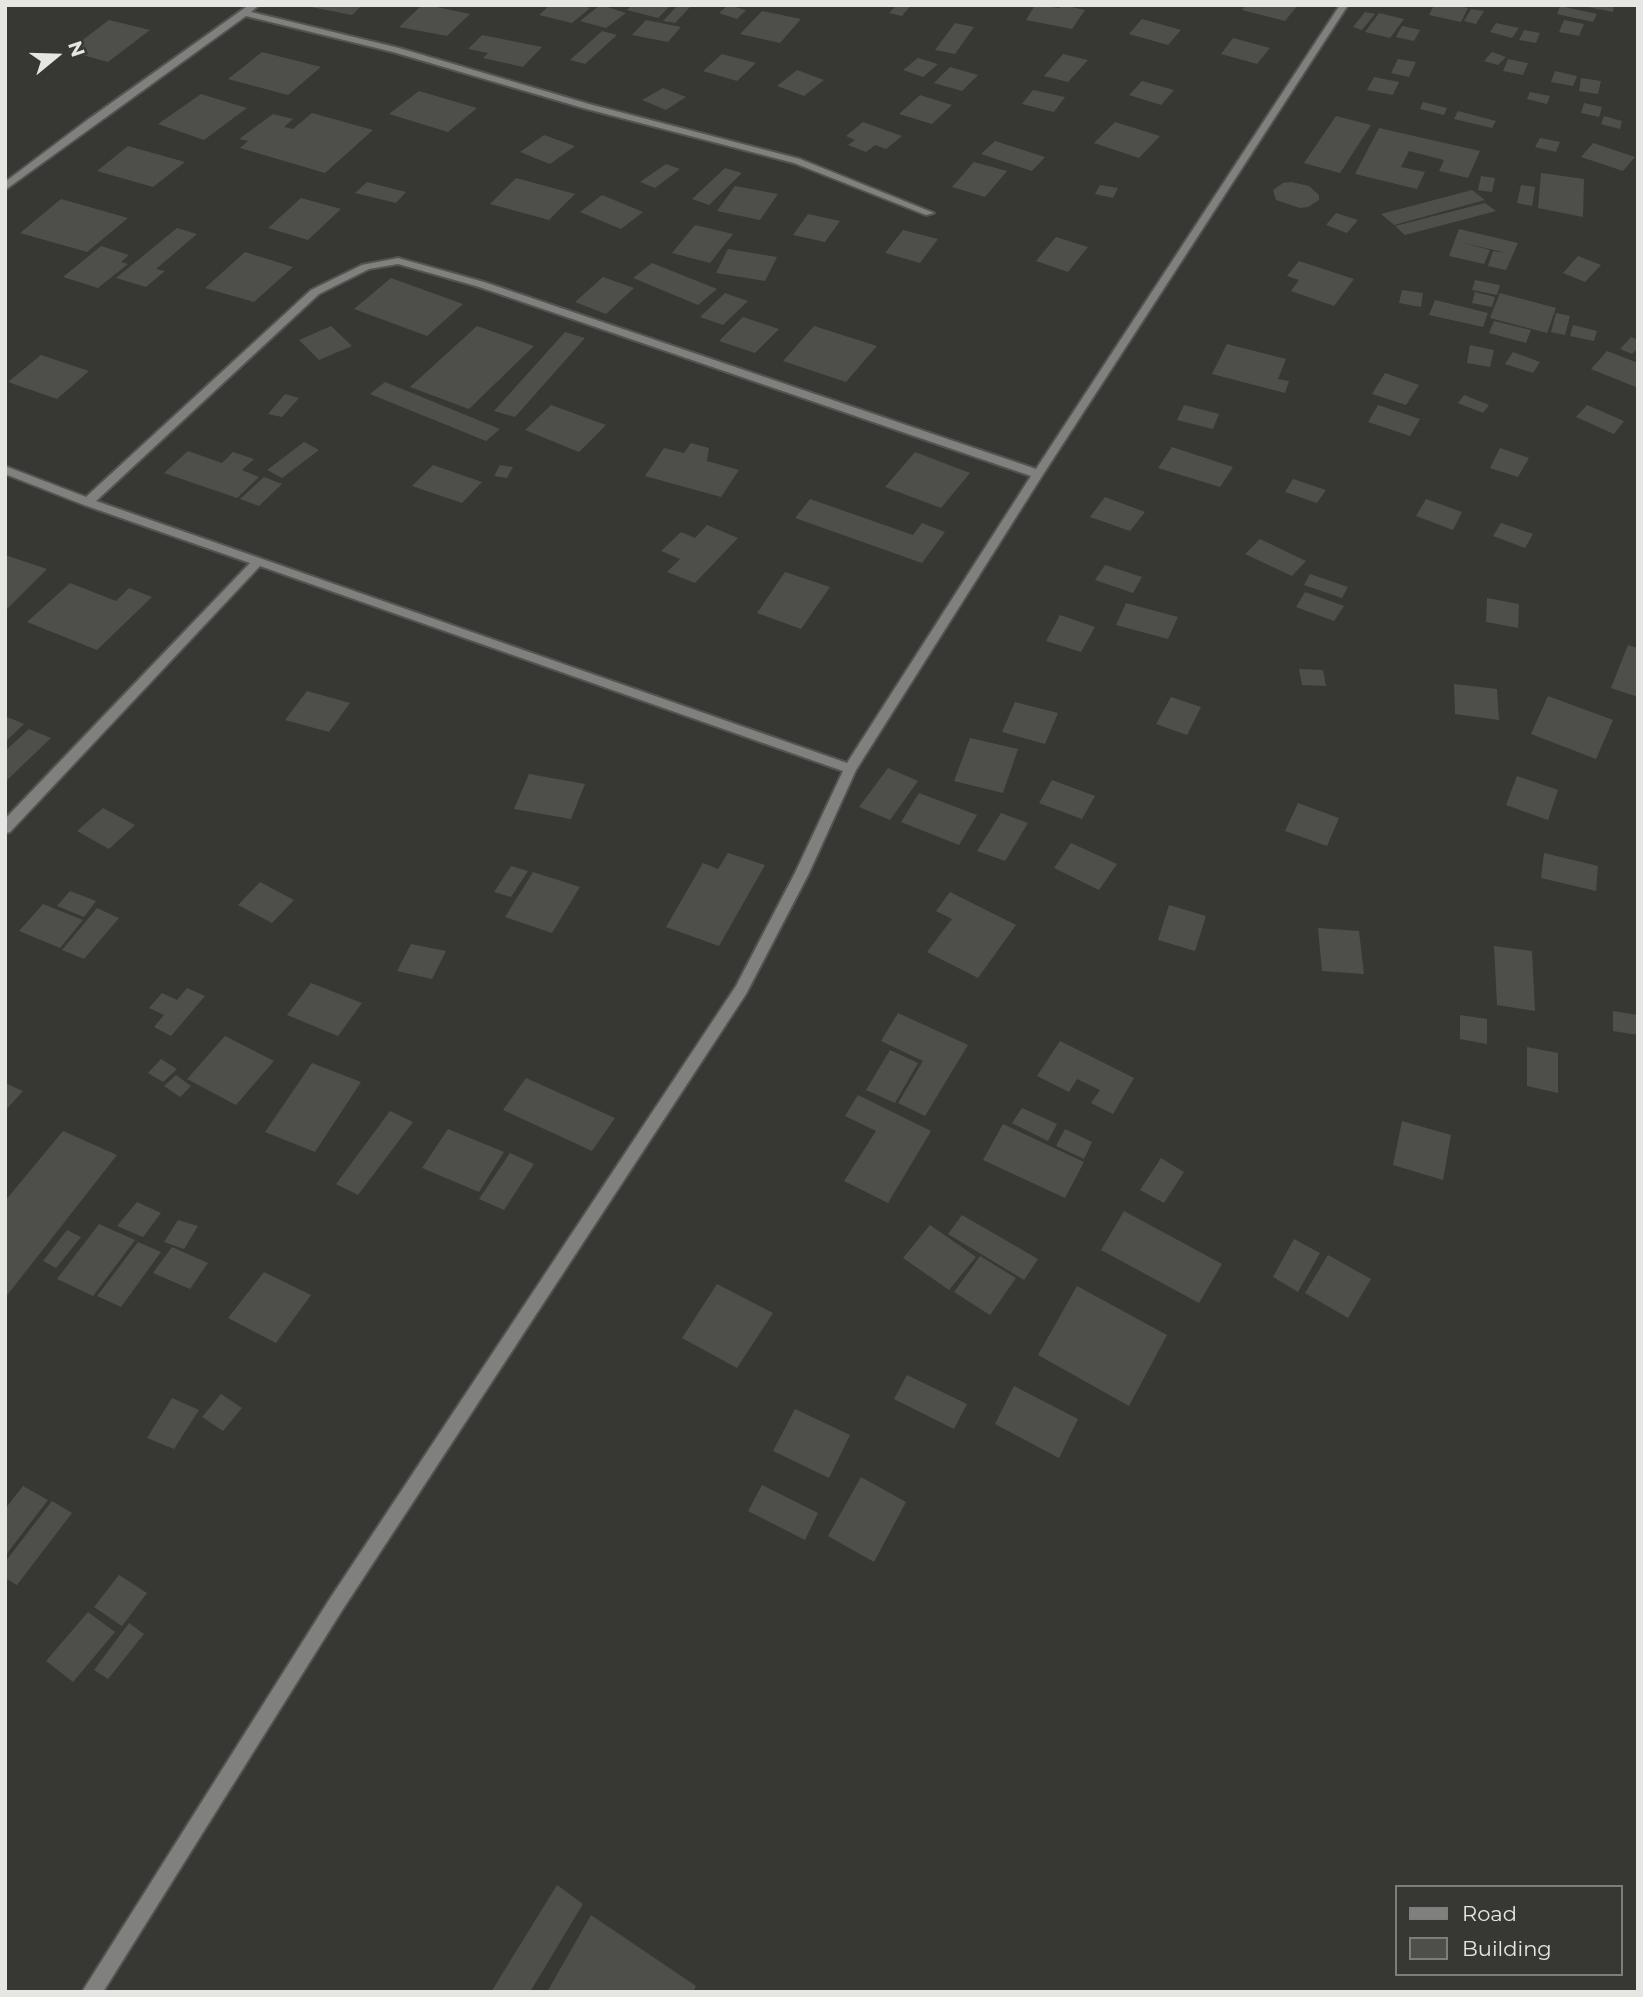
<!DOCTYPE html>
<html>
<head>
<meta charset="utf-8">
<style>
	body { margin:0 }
	#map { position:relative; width:1643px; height:1997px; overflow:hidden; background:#373833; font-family:Montserrat,sans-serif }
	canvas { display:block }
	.frame { position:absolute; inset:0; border:7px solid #e6e7e3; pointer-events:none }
	.legend { position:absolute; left:1395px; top:1885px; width:228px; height:91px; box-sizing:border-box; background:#373833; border:2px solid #7d7e79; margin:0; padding:9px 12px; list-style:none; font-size:21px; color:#e6e7e3 }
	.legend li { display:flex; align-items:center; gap:14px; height:35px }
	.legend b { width:35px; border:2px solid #7d7e79 }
	.north { position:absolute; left:21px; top:21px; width:70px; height:70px; -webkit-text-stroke:5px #373833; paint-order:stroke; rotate:71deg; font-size:19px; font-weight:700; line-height:28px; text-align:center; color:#e6e7e3 }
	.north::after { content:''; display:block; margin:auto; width:24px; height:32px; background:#e6e7e3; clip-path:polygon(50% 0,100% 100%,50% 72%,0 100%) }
</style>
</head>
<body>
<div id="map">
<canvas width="1643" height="1997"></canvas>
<div class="frame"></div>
<ul class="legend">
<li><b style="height:9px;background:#80817e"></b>Road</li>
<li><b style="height:19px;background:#4e4f4a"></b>Building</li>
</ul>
<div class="north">N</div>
</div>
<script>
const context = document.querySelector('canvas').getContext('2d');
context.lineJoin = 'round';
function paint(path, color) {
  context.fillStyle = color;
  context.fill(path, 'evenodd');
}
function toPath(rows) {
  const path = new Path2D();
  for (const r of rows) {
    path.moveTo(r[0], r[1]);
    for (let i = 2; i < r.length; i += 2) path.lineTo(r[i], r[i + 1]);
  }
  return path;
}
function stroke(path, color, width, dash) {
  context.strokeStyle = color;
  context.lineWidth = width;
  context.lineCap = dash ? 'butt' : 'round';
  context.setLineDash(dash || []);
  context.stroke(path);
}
const building = toPath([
	[313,5,362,5,352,15,311,7],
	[422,5,427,5,470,14,447,36,399,27],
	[550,5,580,5,590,8,572,23,539,15],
	[600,5,601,5,626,13,606,28,580,21],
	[632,5,671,5,658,18,627,10],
	[678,5,691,6,675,23,663,21],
	[728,5,746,10,737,19,719,13],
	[897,5,911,5,902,16,889,13],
	[1035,5,1059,8,1063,5,1085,10,1072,29,1026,20],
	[1246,5,1298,5,1285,21,1242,10],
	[1434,5,1454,5,1468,8,1461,22,1429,15],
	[1578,5,1612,5,1614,6,1613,12],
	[1560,6,1597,14,1593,22,1557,14],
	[1471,9,1484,11,1476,24,1464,21],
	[762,11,801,19,780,43,740,34],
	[1365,12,1375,14,1362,30,1353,27],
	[1379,13,1404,19,1390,38,1365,32],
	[1142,19,1181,30,1168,45,1129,34],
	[109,20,150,30,108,62,68,51],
	[646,20,681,27,668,42,632,35],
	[1564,20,1584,24,1579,36,1559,32],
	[955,23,974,27,955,54,935,50],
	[1496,23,1519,28,1512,38,1490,32],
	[1402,26,1420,30,1414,41,1396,37],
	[1524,30,1540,33,1536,43,1519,40],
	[602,31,617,35,585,64,570,60],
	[482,35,542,47,523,67,483,58,488,53,468,49],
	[1233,38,1270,48,1257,64,1221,54],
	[262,52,321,67,288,95,228,79],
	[1492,52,1506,57,1498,65,1484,61],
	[722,54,756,63,737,81,703,71],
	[1063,54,1088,60,1068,82,1044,76],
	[918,58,938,64,923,77,903,70],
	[1398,59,1416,62,1409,77,1391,73],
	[1508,59,1528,63,1523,75,1503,71],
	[950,67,978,75,962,91,934,83],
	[797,70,824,80,804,96,777,86],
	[1555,71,1577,76,1573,86,1551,82],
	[1374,77,1399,82,1393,95,1367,90],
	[1581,78,1601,81,1598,94,1579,91],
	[1142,81,1174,90,1161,105,1129,95],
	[663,88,686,97,666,110,642,100],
	[1033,90,1065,97,1054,112,1022,104],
	[419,91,477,108,448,132,389,114],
	[1530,92,1550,96,1547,104,1527,99],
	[201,94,247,108,204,140,158,124],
	[920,95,952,105,932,124,899,114],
	[1423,102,1447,108,1444,115,1420,109],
	[1584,103,1602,107,1599,117,1581,113],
	[1458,111,1496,121,1492,128,1454,119],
	[312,113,373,130,325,173,240,148,248,141,239,139,273,114,293,119,284,127,293,129],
	[1336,116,1371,125,1340,173,1304,163],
	[1604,116,1622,121,1620,129,1601,124],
	[863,122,902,136,886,149,875,145,866,152,848,145,855,140,846,136],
	[1115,122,1160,136,1139,158,1094,143],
	[1379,128,1480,151,1468,178,1439,171,1444,160,1409,151,1401,167,1425,172,1417,189,1355,174],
	[544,135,575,146,550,164,520,152],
	[1540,138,1560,142,1556,152,1535,147],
	[995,141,1045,157,1032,171,981,154],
	[1593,143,1635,157,1623,171,1581,157],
	[128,146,185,162,153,187,97,171],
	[974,162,1007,171,985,197,952,187],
	[666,164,680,169,655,188,640,182],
	[725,168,742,173,709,205,692,199],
	[1541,173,1584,179,1583,217,1538,208],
	[1481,176,1495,178,1492,192,1478,190],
	[516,178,575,194,549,220,490,204],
	[367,182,406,192,396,203,355,193],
	[1291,182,1309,186,1319,195,1319,200,1308,207,1300,208,1276,200,1273,190,1283,183],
	[1100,185,1118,188,1113,198,1095,194],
	[1521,185,1535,187,1532,206,1517,203],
	[735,186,778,194,760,220,717,211],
	[1472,190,1485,200,1394,225,1381,214],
	[602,195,643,212,621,229,580,212],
	[301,198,341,209,308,240,268,228],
	[61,199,128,218,87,252,20,233],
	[1485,203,1496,211,1405,235,1395,226],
	[1336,213,1358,220,1347,233,1326,225],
	[808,214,840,221,825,242,793,235],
	[695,225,733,234,710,263,672,253],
	[177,228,197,234,156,269,165,271,146,287,116,278],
	[1459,229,1518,243,1506,270,1488,266,1493,251,1507,253,1459,242,1490,250,1484,264,1449,256],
	[903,230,938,239,920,263,885,253],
	[1056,237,1088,247,1068,272,1036,261],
	[101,246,129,255,121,262,128,264,98,288,63,277],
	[728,249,777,257,765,281,716,273],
	[245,252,293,267,254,302,205,288],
	[1578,256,1601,265,1585,282,1563,273],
	[1299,261,1354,279,1334,306,1291,291,1299,280,1287,276],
	[652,263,717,289,698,305,633,278],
	[603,277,634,288,606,314,575,302],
	[391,278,463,304,427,336,354,309],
	[1475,280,1500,285,1497,295,1472,290],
	[1402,290,1423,293,1421,307,1399,303],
	[1475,292,1495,297,1492,307,1472,303],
	[725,293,748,301,723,325,700,317],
	[1500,293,1556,308,1547,333,1490,318],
	[1435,300,1488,313,1483,327,1429,315],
	[1556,313,1570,316,1565,335,1551,332],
	[743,317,779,329,755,353,719,341],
	[1494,321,1531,330,1526,343,1489,333],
	[1573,325,1597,331,1594,341,1570,336],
	[331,326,352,346,319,360,299,340],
	[477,326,534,346,469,409,410,387],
	[814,326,877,346,846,382,783,361],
	[565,332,585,338,515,417,494,411],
	[1631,337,1638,340,1638,348,1632,354,1620,349],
	[1227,344,1286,359,1278,379,1289,381,1285,393,1212,374],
	[1470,345,1494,350,1490,367,1467,363],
	[1607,351,1638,363,1638,388,1591,369],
	[1513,352,1540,362,1533,373,1505,364],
	[41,355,89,371,57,399,8,382],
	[1385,373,1419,385,1406,405,1372,394],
	[385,382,500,429,486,441,370,394],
	[285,394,299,398,282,417,268,414],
	[1464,395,1489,405,1483,413,1458,403],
	[551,405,606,425,579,452,525,430],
	[1184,405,1219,414,1213,429,1177,420],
	[1378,405,1420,419,1410,436,1368,422],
	[1587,405,1624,421,1614,434,1576,417],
	[304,442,319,450,282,478,267,470],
	[691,443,709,448,707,461,739,470,721,497,645,476,664,448,684,453],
	[1172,447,1233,467,1220,487,1158,468],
	[1500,448,1529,458,1518,477,1490,468],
	[188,451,222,463,233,452,254,459,242,470,259,477,237,498,164,473],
	[915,452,970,473,941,508,885,487],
	[433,465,482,482,462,503,412,486],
	[500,465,513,467,507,478,494,476],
	[264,477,282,484,259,506,240,499],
	[1293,479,1326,490,1317,503,1285,492],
	[1105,497,1145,512,1130,531,1090,517],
	[810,499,913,535,922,523,945,532,922,563,795,518],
	[1426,499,1462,512,1453,530,1416,516],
	[1501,523,1533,534,1525,548,1493,536],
	[707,525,738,538,695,583,667,572,680,559,661,551,681,532,695,538],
	[1260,539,1306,561,1292,576,1245,554],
	[5,555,47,569,7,609,5,609],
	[1105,565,1142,577,1133,593,1095,580],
	[785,572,830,587,801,629,757,613],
	[1310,574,1348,587,1342,598,1304,585],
	[70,583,116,601,129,588,152,597,97,650,27,622],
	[1305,592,1344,606,1334,621,1296,607],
	[1487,598,1519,604,1518,628,1486,622],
	[1126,603,1178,617,1168,639,1116,625],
	[1060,615,1095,627,1081,652,1046,641],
	[1628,645,1638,648,1638,697,1611,688],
	[1299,669,1323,670,1326,686,1302,685],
	[1454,684,1497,689,1499,720,1455,714],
	[307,691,350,703,329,732,285,720],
	[1548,696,1613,720,1596,759,1531,734],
	[1171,697,1201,707,1187,735,1156,724],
	[1015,702,1058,713,1045,744,1002,732],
	[5,716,24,724,5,742],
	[29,729,51,738,5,782,5,751],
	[970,738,1018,749,1003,793,954,781],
	[888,768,918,781,890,820,859,807],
	[529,774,585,784,571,819,514,809],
	[1517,776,1558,790,1548,820,1506,805],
	[1052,780,1095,796,1082,819,1039,803],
	[919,793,977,815,959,845,901,822],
	[1298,803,1339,818,1327,846,1285,831],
	[103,808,135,825,109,849,77,831],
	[1001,813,1028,823,1005,861,977,851],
	[1071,843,1117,864,1099,890,1054,868],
	[728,853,765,865,719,946,666,927,703,863,718,869],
	[1544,853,1598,866,1596,891,1541,878],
	[511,866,528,871,511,897,494,892],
	[533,872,580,887,552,933,505,917],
	[260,882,294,900,272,923,238,905],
	[70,891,96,901,84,917,57,906],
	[950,892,1016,925,978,978,927,952,952,919,936,911],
	[43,904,83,920,60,948,19,931],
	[1169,905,1206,916,1195,951,1158,940],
	[97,908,119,918,84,959,62,950],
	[1318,928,1359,931,1364,974,1322,971],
	[411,944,446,951,432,979,397,971],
	[1494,946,1532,951,1535,1011,1497,1005],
	[311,983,362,1003,338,1036,287,1015],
	[187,988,205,996,171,1036,154,1027,164,1015,149,1008,162,993,177,1000],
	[1613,1011,1638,1015,1638,1035,1613,1031],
	[898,1013,968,1045,925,1116,898,1103,923,1061,881,1041],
	[1460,1015,1487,1019,1487,1044,1460,1039],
	[225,1036,274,1061,236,1105,187,1079],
	[1060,1041,1134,1078,1113,1114,1091,1103,1100,1090,1077,1079,1069,1092,1037,1076],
	[1527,1047,1558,1053,1558,1093,1527,1086],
	[890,1050,918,1063,895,1103,866,1090],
	[161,1059,177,1069,163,1082,148,1073],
	[312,1063,361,1082,315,1152,265,1132],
	[176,1075,191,1086,180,1097,164,1086],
	[526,1078,615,1118,592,1151,503,1110],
	[5,1083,23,1091,5,1111],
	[858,1095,931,1131,888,1203,844,1181,876,1131,845,1116],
	[1022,1108,1057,1124,1048,1141,1012,1123],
	[390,1111,413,1122,358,1195,336,1184],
	[1402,1121,1451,1135,1443,1180,1393,1165],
	[1003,1124,1084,1162,1065,1198,983,1160],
	[448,1129,504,1152,479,1192,422,1168],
	[1065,1129,1092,1142,1084,1159,1056,1146],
	[63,1131,117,1155,5,1298,5,1201],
	[510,1153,534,1164,504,1210,479,1199],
	[1161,1158,1184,1172,1164,1203,1140,1190],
	[137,1202,161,1213,143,1237,117,1226],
	[1124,1211,1222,1264,1199,1303,1101,1250],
	[962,1215,1038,1259,1024,1280,948,1234],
	[178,1220,198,1226,184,1249,164,1242],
	[99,1224,135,1240,93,1296,57,1279],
	[930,1225,976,1257,949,1290,903,1258],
	[67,1230,81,1237,56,1268,43,1261],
	[1294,1239,1320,1253,1298,1292,1273,1277],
	[138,1242,161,1252,121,1307,97,1296],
	[172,1247,208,1263,190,1289,153,1273],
	[1328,1255,1371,1279,1348,1318,1305,1293],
	[980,1256,1016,1278,990,1315,954,1292],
	[264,1272,311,1295,276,1343,228,1318],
	[717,1284,773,1313,737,1368,682,1338],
	[1077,1286,1167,1335,1129,1406,1038,1355],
	[907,1375,967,1404,954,1429,894,1399],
	[1014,1386,1078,1419,1059,1458,995,1424],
	[221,1394,242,1408,223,1431,202,1417],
	[172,1398,199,1410,174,1449,147,1438],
	[795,1409,850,1435,829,1478,773,1451],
	[861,1477,906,1502,874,1562,828,1536],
	[762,1485,818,1513,805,1540,748,1511],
	[23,1486,48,1500,5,1556,5,1509],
	[52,1501,72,1513,17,1585,5,1578,5,1562],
	[119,1575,147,1593,122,1626,94,1607],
	[88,1612,115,1632,73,1682,46,1661],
	[129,1623,144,1634,108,1679,94,1670],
	[557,1885,583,1904,530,1992,491,1992],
	[591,1915,696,1986,693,1992,547,1992]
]);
const street = toPath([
	[249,5,259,5,251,12,399,48,589,104,800,159,934,213,926,215,794,163,583,108,393,52,246,16,5,190,5,182,86,121,249,5],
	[1340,5,1348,5,1042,476,856,770,809,873,746,994,341,1612,103,1992,82,1992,329,1600,736,986,795,873,843,771,260,566,10,832,5,833,5,819,250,563,84,505,5,474,5,466,86,497,311,290,362,265,398,258,484,282,1036,469,1340,5],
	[398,264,476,286,1031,476,847,763,96,501,319,294,369,269,398,264]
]);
paint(building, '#4e4f4a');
stroke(street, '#53544f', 4);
paint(street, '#80817e');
</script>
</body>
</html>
